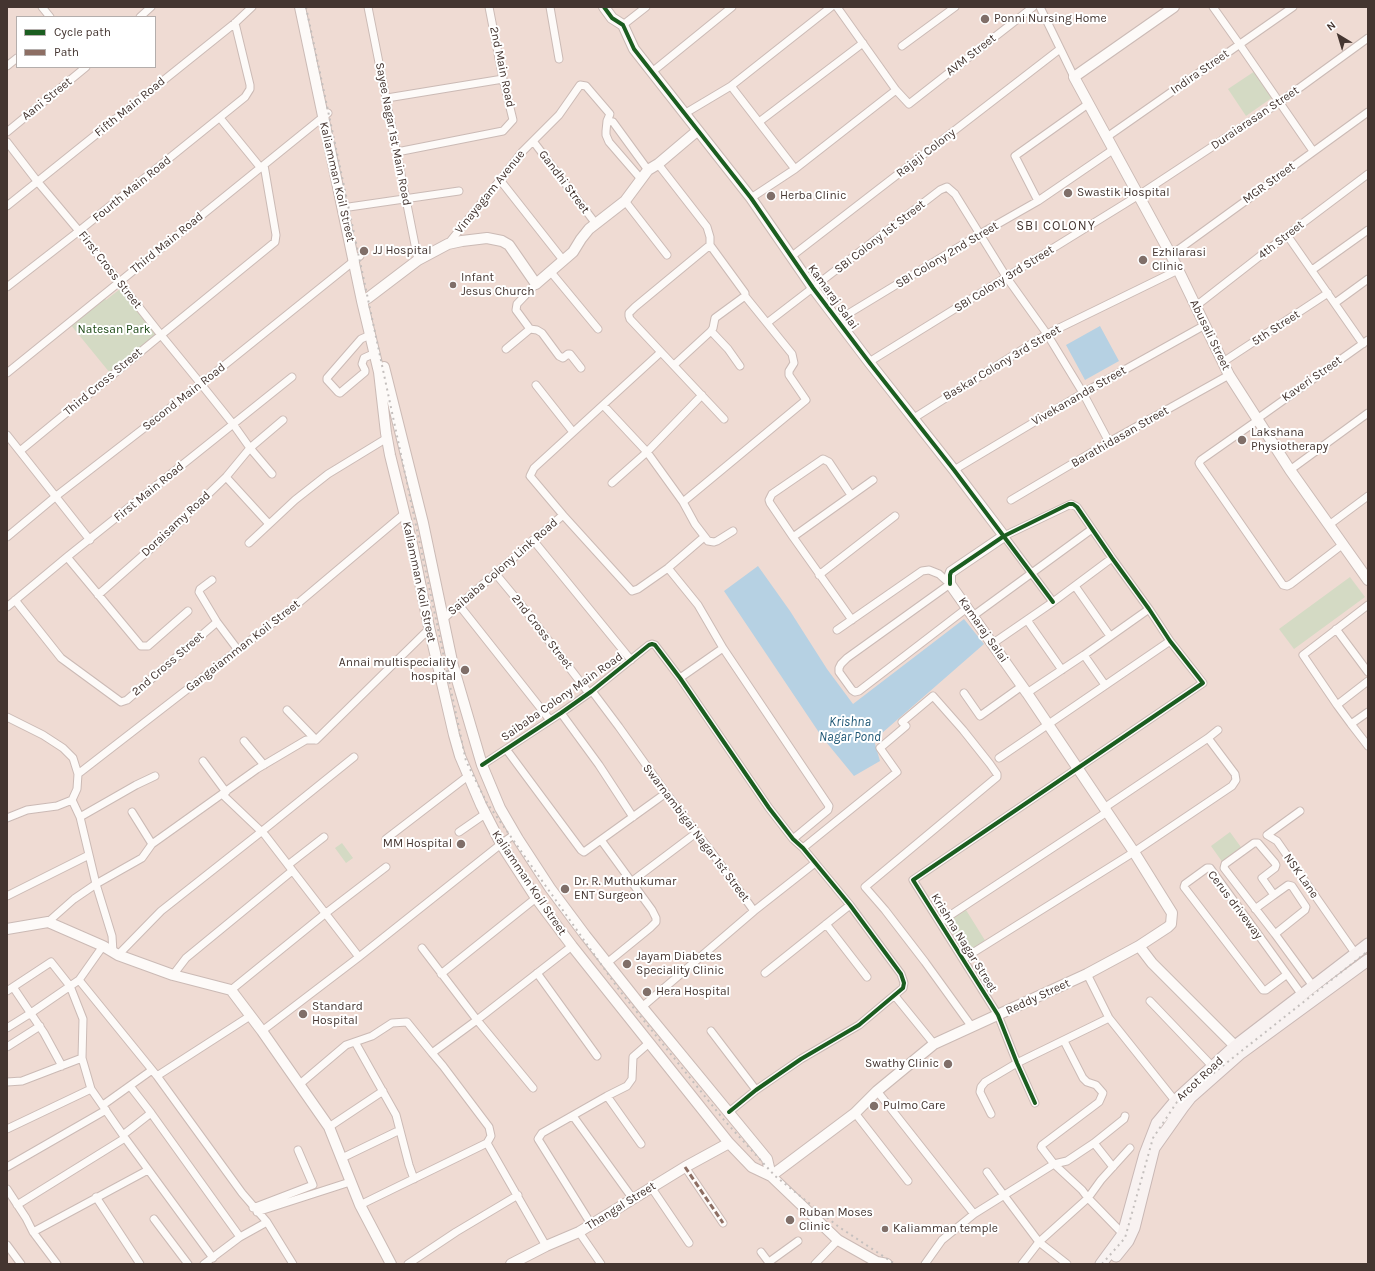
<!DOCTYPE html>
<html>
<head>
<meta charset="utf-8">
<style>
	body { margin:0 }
	#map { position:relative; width:1375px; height:1271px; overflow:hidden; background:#efdbd3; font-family:Karla,sans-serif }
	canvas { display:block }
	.frame { position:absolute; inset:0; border:8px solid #443530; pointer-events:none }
	.legend { position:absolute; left:16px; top:16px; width:140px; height:52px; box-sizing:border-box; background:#fff; border:1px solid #b4aeac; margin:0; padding:5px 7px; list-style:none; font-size:12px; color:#443530 }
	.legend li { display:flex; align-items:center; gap:8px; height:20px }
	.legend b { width:20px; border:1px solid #b4aeac }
	.north { position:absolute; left:1319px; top:16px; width:40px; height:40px; -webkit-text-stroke:3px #fff; paint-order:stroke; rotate:322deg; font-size:11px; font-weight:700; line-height:16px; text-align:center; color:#443530 }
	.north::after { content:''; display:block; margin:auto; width:14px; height:18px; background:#443530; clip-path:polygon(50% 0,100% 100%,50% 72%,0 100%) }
</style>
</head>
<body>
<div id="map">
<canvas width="1375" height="1271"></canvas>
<div class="frame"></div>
<ul class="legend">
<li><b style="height:5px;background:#1b5e20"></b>Cycle path</li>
<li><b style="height:5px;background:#8d6e63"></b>Path</li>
</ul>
<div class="north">N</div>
</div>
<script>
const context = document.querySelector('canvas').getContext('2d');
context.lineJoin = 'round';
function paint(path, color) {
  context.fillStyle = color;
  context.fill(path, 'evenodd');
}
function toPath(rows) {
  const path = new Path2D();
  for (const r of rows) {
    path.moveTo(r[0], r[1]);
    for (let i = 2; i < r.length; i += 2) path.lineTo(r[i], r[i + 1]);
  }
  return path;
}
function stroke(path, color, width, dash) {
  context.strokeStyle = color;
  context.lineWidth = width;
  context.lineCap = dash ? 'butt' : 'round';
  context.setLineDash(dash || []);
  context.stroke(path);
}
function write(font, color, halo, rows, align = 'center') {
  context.font = font + ' Karla,sans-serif';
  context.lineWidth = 4;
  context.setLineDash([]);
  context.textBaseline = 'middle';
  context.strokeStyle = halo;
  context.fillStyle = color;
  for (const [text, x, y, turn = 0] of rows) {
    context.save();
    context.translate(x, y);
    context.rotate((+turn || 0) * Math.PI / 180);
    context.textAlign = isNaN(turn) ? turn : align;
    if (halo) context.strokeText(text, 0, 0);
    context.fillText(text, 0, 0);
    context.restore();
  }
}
const green = toPath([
	[1255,71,1273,97,1246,116,1228,89],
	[120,289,157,334,110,373,70,324,104,297,106,300],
	[1350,577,1365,597,1294,649,1279,629],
	[1230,832,1243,850,1223,863,1211,846],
	[342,843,353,858,346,863,335,848],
	[966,910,986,942,966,955,946,923]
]);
const water = toPath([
	[1100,326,1119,361,1085,380,1066,345],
	[758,566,790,611,827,669,853,704,964,619,984,644,874,740,880,761,854,776,822,737,724,591]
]);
const street = toPath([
	[42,7,50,17],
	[368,7,418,260],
	[550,7,559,59],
	[837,7,896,90,909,104,1033,7],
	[1040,7,1074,77],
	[1213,7,1240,45,1313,151],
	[140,17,151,7],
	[623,25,646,7],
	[902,46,955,7],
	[7,66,17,58],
	[652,72,732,7],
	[731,86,795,169],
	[387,98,503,79],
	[684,114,731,86,831,7],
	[220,118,260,167],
	[607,121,613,122,648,170],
	[759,122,863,43],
	[7,132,86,67],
	[1107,137,1293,7],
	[533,141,596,224],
	[7,142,37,181,79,231,161,335,201,384,233,424,250,448,272,474],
	[397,152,503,131,513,120,503,79,489,7],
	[658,164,707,227,710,237,710,245],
	[500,180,563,260],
	[751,198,795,169,896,90],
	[625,201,667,255],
	[1038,201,1015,156,1088,104],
	[7,206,235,23,252,7],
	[349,207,459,191],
	[1287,235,1363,344],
	[448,244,500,180,522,152,559,115,580,85,586,86,610,114,607,121,606,131,606,135,609,142,641,179],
	[710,245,635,307,629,313,629,316,630,319,724,419],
	[1171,255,1368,112],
	[792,256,1060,49],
	[1312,270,1368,230],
	[550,271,598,329],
	[536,284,517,304,516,310,530,329,537,330,542,333,559,356,563,358,568,354,570,354,581,368],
	[7,287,79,231,245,97,250,89,250,85,235,23],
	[1335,303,1368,279],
	[1196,306,1287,235,1368,174],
	[838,320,980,234,1038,201,1114,149],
	[767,323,940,190,947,187,955,194,1007,278,1047,334,1083,393,1109,442],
	[711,331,728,349,740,366],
	[370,335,361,339,327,378,327,380,338,392,340,393,365,372,365,370,362,364,364,358,375,353],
	[506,349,530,329],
	[661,352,534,468,530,476,563,515,632,591,638,589,668,568,704,537],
	[869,362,1139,195,1280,102,1368,38],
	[1223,362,1328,293],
	[674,365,711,331,713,328,715,318,745,296],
	[7,373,328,113],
	[536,385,573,432],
	[604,406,647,452,683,502,695,524,708,541,714,542,717,541,733,531],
	[914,418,1047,334,1178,270],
	[1257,419,1368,340],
	[1258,420,1201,460,1199,463,1200,465,1283,585,1287,586,1291,584,1342,545],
	[7,435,90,540],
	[20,451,161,335,275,242,276,235,264,165],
	[954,470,1083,393,1205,325],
	[1290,470,1368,413],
	[226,477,269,524],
	[612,483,647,452,702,395],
	[851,495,829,462,823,459,772,494,769,500,770,503,793,537,852,620],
	[1011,500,1109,442,1229,375],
	[683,502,806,400,789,375,789,371,794,363,792,354,745,296,745,293,710,245],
	[1329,525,1368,496],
	[7,537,55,497,201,384,360,256],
	[793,537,873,480],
	[533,540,631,660],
	[249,543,295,500,328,474,387,438],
	[67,557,141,646,148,646,188,611],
	[668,568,698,605,723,648,829,806,828,810,793,839],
	[495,573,519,602,588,692],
	[819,575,895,516],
	[212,580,200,589,199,592,217,622,238,650],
	[1075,586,1110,636],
	[98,595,165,536,226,477,250,448,283,420],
	[15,600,61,658,121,702,127,700,217,622],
	[459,605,550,720],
	[7,607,67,557,292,377],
	[973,616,1092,529],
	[443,619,563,515],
	[1027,620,1062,670],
	[1336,629,1368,672],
	[837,630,922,571,929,570,939,574,950,584,847,658,841,664,839,668,839,672,852,690,855,692,859,691,967,608],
	[992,644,1053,602,1112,558],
	[1084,655,1105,685],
	[680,678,723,648],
	[592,691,619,727,666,793,713,854,754,911],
	[964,693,980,716,1022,686],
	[1027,693,1084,655,1149,609],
	[1337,705,1303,655,1368,605],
	[287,710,316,740],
	[1368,712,1351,724,1368,746],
	[561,713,599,765,633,817],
	[7,717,43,735,63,748,73,758,78,774,77,789,72,800,80,817,96,884,112,936,113,952],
	[1351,724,1337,705,1368,681],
	[244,741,264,765],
	[506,749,581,850,584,852,666,793],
	[999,758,1170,641],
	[203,761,226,792],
	[482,765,561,713,592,691,649,645,652,644,655,645,680,678,769,808,793,839,803,848,850,905,901,974,904,983,903,988,859,1025,801,1059,756,1090,729,1112],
	[78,774,296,605,404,514],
	[223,795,265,835,359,957],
	[1104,808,1208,738],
	[1300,811,1267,835,1277,841,1355,953],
	[132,812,152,844],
	[80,817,136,785,155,776],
	[7,818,27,810,57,806,72,800],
	[459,832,485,814],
	[386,839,468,776],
	[601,840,652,910,656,918,656,922,650,928,607,963],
	[803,848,897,772,880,748,906,726,902,722,933,696,963,730,990,764,997,774,997,777,865,887,885,910,925,962,972,1027],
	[288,865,324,837],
	[631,882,696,833],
	[1274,895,1288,885,1292,886,1306,907,1305,910,1275,934,1313,986],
	[7,896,89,855],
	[1255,909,1274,895,1262,878,1275,868,1276,865,1275,863,1258,843,1254,843,1225,864,1224,868,1275,934],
	[48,922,74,899,96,884,142,858,152,844,257,769,306,740,316,740,429,629],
	[940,922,1107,812],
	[826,924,867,977],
	[422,948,477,1020,572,946],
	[118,955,161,911,261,832,354,757],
	[963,959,1134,852,1232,786,1236,780,1235,774,1208,738,1218,730],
	[537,973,597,1056],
	[765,973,850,905],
	[441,974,536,898],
	[1087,974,1109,1018,1176,1102],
	[173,975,186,958,292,871],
	[1286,975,1266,990,1263,990,1184,887,1185,884,1207,868,1210,868,1302,995],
	[79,980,157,1076,242,1193,267,1222,293,1264],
	[13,987,44,1033,62,1066],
	[231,990,326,913,386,867],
	[7,991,51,962,70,986,83,1019,82,1058,91,1089,125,1138,213,1258],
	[895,996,934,1044],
	[1150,1001,1213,1067],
	[642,1007,754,911,815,863],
	[7,1028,31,1013,79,980,103,946],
	[262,1031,359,957,501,844,515,834],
	[711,1031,756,1090],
	[1064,1041,1083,1078,1087,1082,1096,1085,1103,1093,1099,1102,1042,1145,1041,1147,1054,1164,1082,1190,1088,1198,1123,1234],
	[355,1042,396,1115,409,1165,414,1179],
	[7,1047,40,1026],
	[157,1076,250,1016],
	[7,1082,22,1081,82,1058],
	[300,1084,346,1045,372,1036,392,1023,407,1022,432,1053],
	[130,1086,151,1113],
	[533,1088,477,1020,432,1053,443,1066,489,1127,491,1136,487,1143,546,1246],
	[877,1091,974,1214],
	[607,1096,641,1144],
	[1035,1103,1017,1063,998,1015,913,880,1203,683,1170,641,1149,609,1112,558,1077,507,1071,504,1004,536,1053,602],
	[103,1105,152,1070],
	[855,1113,908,1181],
	[991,1114,980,1092,981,1087,985,1082,1017,1063,1109,1018],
	[573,1116,633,1199],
	[329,1127,383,1091],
	[7,1129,91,1089],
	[123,1135,151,1113,240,1237],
	[1094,1143,1113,1167],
	[342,1158,400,1130],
	[7,1167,106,1110],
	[685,1167,723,1223],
	[987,1172,997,1186,1039,1242,1067,1264],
	[651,1187,689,1243],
	[7,1189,26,1218,33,1232,57,1264],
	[96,1197,140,1264],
	[17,1205,125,1138],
	[360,1205,487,1143],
	[253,1208,313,1185,298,1150],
	[257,1212,350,1182],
	[154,1219,188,1264],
	[591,1224,538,1139,542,1133,607,1096,627,1086,632,1079,633,1057,649,1043],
	[33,1232,148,1170],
	[579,1232,601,1264],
	[7,1245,21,1264],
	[761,1252,770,1264],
	[769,1262,798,1241],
	[204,1264,240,1237,267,1222],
	[408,1264,456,1232,518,1195],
	[815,1264,838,1240],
	[925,1264,942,1240,974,1214,1054,1164,1067,1161,1094,1143,1124,1119,1125,1116],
	[1022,1264,1039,1242,1088,1198,1101,1180,1130,1148]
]);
const secondary = toPath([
	[300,7,362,301,379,372,386,433,390,455,413,548,429,627,454,735,460,756,481,805,501,844,536,898,572,946,729,1143,752,1167,771,1176,838,1240,877,1262,887,1264],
	[604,7,612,18,623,25,634,49,652,72,751,198,813,288,869,362,954,470,1004,536,951,572,950,575,950,584,1027,693,1134,852,1172,913,1171,924,1168,927,1139,946],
	[1174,7,1074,77,1171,255,1229,375,1290,470,1368,580],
	[362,301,368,298,418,260,448,244,462,241,487,238,502,241,509,245,536,284,573,252,581,239,589,229,625,201,648,170,658,164,697,131],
	[384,367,423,523,453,666,482,765,500,808,518,839,550,888,585,935,642,1007,767,1159,771,1176],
	[7,929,48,922,103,946,118,955,173,975,231,990,262,1031,329,1127,360,1205,391,1264],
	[771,1176,855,1113,877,1091,934,1044,1087,974,1139,946,1152,963,1235,1046],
	[511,1264,546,1246,579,1232,685,1167,729,1143]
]);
const primary = toPath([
	[1116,1256,1128,1241,1134,1228,1154,1148,1183,1107,1190,1098,1241,1053,1368,960],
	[1101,1264,1123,1234,1145,1154,1157,1123,1178,1098,1235,1046,1368,944]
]);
const rail = toPath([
	[306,7,466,761,487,803,620,991,724,1120,775,1176,839,1227,895,1264],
	[1102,1264,1125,1238,1153,1138,1177,1102,1368,951]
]);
const quiet = toPath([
	[685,1167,723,1223]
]);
const cycleway = toPath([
	[604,7,612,18,623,25,634,49,652,72,751,198,813,288,869,362,954,470,1053,602],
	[950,584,950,575,951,572,1004,536,1069,504,1073,504,1077,507,1112,558,1149,609,1170,641,1203,683,913,880,998,1015,1017,1063,1035,1103],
	[482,765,561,713,592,691,649,645,652,644,655,645,680,678,769,808,793,839,803,848,850,905,901,974,904,983,903,988,859,1025,801,1059,756,1090,729,1112]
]);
const markers = [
	[985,19,5,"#806f69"],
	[1068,193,5,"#806f69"],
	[771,196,5,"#806f69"],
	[364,251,5,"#806f69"],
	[1143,260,5,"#806f69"],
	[453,285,4,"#806f69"],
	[1242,440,5,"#806f69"],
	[465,670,5,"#806f69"],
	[461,844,5,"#806f69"],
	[565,889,5,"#806f69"],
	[627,964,5,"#806f69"],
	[647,992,5,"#806f69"],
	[303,1014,5,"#806f69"],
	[948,1064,5,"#806f69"],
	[874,1106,5,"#806f69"],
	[790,1220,5,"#806f69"],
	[885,1229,4,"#806f69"]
];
const poiNames = [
	["Ponni Nursing Home",994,19],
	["Swastik Hospital",1077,193],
	["Herba Clinic",780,196],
	["JJ Hospital",373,251],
	["Ezhilarasi",1152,253],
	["Clinic",1152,267],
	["Infant",461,278],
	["Jesus Church",461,292],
	["Lakshana",1251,433],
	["Physiotherapy",1251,447],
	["Annai multispeciality",456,663,"right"],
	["hospital",456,677,"right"],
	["MM Hospital",452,844,"right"],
	["Dr. R. Muthukumar",574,882],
	["ENT Surgeon",574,896],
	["Jayam Diabetes",636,957],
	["Speciality Clinic",636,971],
	["Hera Hospital",656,992],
	["Standard",312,1007],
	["Hospital",312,1021],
	["Swathy Clinic",939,1064,"right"],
	["Pulmo Care",883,1106],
	["Ruban Moses",799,1213],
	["Clinic",799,1227],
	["Kaliamman temple",893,1229]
];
const streetNames = [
	["AVM Street",971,55,-38],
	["2nd Main Road",502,67,78],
	["Indira Street",1200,72,-35],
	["Aani Street",47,99,-39],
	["Fifth Main Road",130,107,-39],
	["Duraiarasan Street",1255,118,-34],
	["Sayee Nagar 1st Main Road",393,134,79],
	["Rajaji Colony",926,153,-38],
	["Kaliamman Koil Street",337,182,77],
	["Gandhi Street",564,182,53],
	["MGR Street",1269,183,-36],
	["Fourth Main Road",132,189,-39],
	["Vinayagam Avenue",490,192,-51],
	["SBI Colony 1st Street",880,237,-38],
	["4th Street",1281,240,-38],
	["Third Main Road",167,243,-39],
	["SBI Colony 2nd Street",947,255,-31],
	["First Cross Street",110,270,52],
	["SBI Colony 3rd Street",1004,279,-32],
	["Kamaraj Salai",833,297,54],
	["5th Street",1276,328,-33],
	["Abusali Street",1210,335,64],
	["Baskar Colony 3rd Street",1002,363,-31],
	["Kaveri Street",1312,379,-35],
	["Third Cross Street",103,382,-40],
	["Vivekananda Street",1079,396,-30],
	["Second Main Road",184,397,-38],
	["Barathidasan Street",1120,437,-30],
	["First Main Road",149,492,-39],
	["Doraisamy Road",176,524,-43],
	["Saibaba Colony Link Road",503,567,-41],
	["Kaliamman Koil Street",419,582,78],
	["Kamaraj Salai",983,630,55],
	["2nd Cross Street",542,632,52],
	["Gangaiamman Koil Street",243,646,-38],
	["2nd Cross Street",168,664,-41],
	["Saibaba Colony Main Road",562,697,-35],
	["Swarnambigai Nagar 1st Street",696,833,53],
	["NSK Lane",1301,876,55],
	["Kaliamman Koil Street",529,883,56],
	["Cerus driveway",1235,905,53],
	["Krishna Nagar Street",964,943,58],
	["Reddy Street",1038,997,-25],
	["Arcot Road",1200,1079,-43],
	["Thangal Street",621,1206,-32]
];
const parkNames = [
	["Natesan Park",114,330]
];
const neighbourhoodNames = [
	["SBI COLONY",1056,226]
];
const waterNames = [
	["Krishna",850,722],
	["Nagar Pond",850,737]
];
paint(green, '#d4dac4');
paint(water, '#b6d1e3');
stroke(street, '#cbbab5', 9);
stroke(secondary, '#cbbab5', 12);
stroke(primary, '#c9b8b5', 13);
stroke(street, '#fdfaf8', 7);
stroke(secondary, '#fdfaf8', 10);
stroke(primary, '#f8f2f1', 11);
stroke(rail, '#c4bfbd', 2, [2, 4]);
stroke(quiet, '#8d6e63', 3, [6, 3]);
stroke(cycleway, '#1b5e20', 4);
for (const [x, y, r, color] of markers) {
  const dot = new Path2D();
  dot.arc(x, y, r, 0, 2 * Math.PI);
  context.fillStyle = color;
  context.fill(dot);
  stroke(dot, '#fff', 1.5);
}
write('12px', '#443530', '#fff', poiNames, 'left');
write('12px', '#443530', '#fff', streetNames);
write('12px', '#1c4915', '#fff', parkNames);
context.letterSpacing = '1px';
write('13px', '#443530', '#fff', neighbourhoodNames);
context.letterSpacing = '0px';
write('italic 13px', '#1d5674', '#fff', waterNames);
</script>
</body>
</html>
